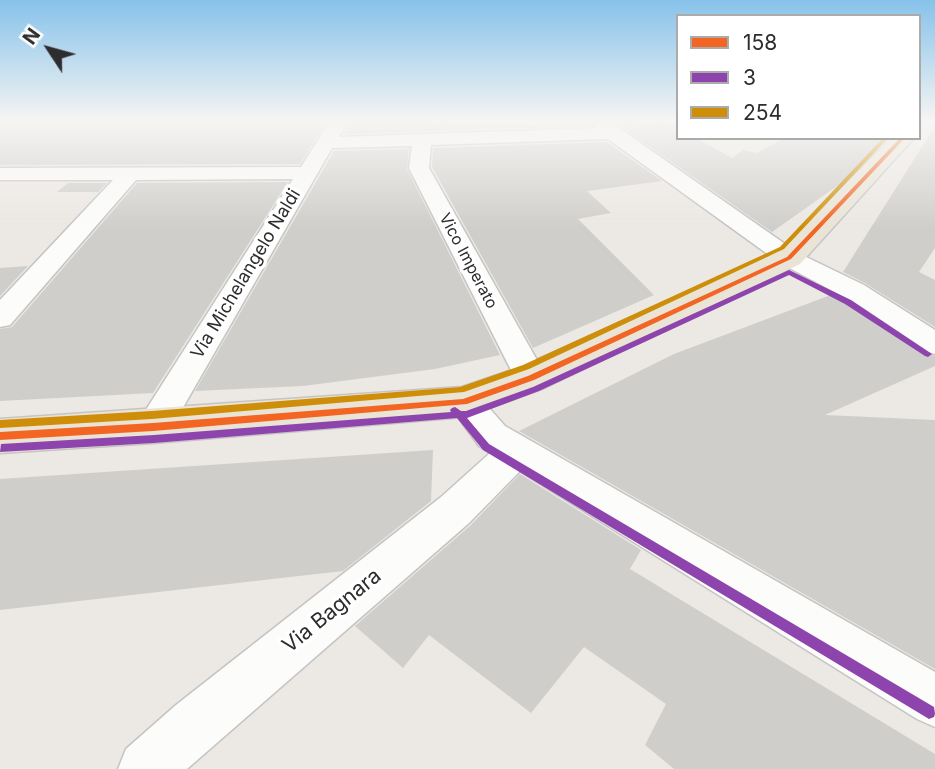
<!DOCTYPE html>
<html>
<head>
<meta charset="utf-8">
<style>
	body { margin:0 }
	#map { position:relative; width:935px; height:769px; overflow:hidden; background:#ece8e4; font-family:Inter,sans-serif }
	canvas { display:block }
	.legend { position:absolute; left:676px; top:14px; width:245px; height:126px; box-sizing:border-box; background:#fff; border:2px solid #ababab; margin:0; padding:9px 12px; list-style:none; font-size:21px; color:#2d2d2d }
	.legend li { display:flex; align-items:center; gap:14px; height:35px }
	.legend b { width:35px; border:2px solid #ababab }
	.north { position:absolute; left:14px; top:14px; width:70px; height:70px; -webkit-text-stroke:5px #fff; paint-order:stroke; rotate:306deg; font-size:19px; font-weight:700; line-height:28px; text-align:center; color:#2d2d2d }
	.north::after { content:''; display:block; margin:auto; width:24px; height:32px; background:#2d2d2d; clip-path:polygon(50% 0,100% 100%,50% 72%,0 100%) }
</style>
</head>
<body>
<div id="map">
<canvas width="935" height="769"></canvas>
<ul class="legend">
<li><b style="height:9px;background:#f26522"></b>158</li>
<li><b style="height:9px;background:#8e44ad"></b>3</li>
<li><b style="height:9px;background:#cf8e09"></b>254</li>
</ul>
<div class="north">N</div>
</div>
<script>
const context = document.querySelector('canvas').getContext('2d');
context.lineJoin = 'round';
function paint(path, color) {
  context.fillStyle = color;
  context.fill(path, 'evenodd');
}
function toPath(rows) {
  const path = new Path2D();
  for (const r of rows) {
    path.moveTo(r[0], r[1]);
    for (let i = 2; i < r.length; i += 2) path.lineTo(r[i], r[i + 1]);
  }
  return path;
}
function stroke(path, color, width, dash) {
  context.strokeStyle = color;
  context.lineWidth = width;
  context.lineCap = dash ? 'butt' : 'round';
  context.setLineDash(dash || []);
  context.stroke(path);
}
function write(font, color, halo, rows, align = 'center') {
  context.font = font + ' Inter,sans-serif';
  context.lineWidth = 7;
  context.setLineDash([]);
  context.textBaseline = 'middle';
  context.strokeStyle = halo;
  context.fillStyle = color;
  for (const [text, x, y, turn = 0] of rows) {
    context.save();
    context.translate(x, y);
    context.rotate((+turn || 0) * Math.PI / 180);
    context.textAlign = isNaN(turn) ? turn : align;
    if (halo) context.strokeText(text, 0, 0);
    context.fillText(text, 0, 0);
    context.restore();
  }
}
const building = toPath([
	[0,121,327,121,300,164,0,165],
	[351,121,551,125,549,121,587,121,590,126,344,134],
	[613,121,633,121,640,125,666,122,678,128,678,138,696,138,732,158,743,150,757,153,784,138,887,138,847,179,772,232],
	[935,126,935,248,919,272,935,280,935,327,865,283,843,272],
	[607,142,662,181,587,191,611,213,578,219,654,295,533,348,432,167,433,148],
	[409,149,407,169,500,355,435,369,303,386,195,391,334,151],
	[288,182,153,393,0,401,0,329,12,327,137,183],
	[68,183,107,183,98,192,57,192],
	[28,266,0,296,0,268],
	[830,293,923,353,935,356,935,366,825,415,935,420,935,669,519,431,674,354,828,296],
	[433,450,431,501,343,571,0,610,0,479],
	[520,474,641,550,630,569,935,754,935,769,674,769,645,745,666,704,584,647,531,713,429,635,403,668,355,626,471,525]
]);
const minor = toPath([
	[330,121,348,121,339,137,596,128,590,121,609,121,798,253,864,285,935,330,935,354,924,351,844,297,780,263,608,139,431,145,429,168,547,378,543,386,531,390,519,386,515,378,409,168,412,146,332,148,166,437,153,441,140,437,135,427,293,179,136,180,10,325,0,327,0,300,113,180,0,180,0,168,301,167,330,121],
	[464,389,476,393,505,426,935,672,935,727,917,719,520,471,469,523,187,769,118,769,126,749,176,705,441,497,490,453,479,446,447,402,452,393,464,389]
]);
const primary = toPath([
	[891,138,914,138,800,264,544,388,478,412,464,417,153,443,0,453,0,419,462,387,518,368,778,252,891,138]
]);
const bus1 = toPath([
	[900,138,905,138,791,259,534,380,467,404,153,431,0,440,0,432,153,423,463,399,528,376,787,257,900,138]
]);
const bus2 = toPath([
	[789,270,851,300,932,354,928,357,925,356,845,304,789,275,539,391,467,418,489,444,934,707,935,714,934,717,929,719,483,450,457,418,154,443,0,452,1,444,154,435,451,412,450,410,452,408,455,407,461,411,466,411,533,387,789,270]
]);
const bus3 = toPath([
	[883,138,888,138,784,249,529,369,464,392,152,419,0,428,0,420,152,411,460,387,523,365,780,247,883,138]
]);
const farStreetnames = [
	["Vico Imperato",468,261,62]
];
const streetNames = [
	["Via Michelangelo Naldi",246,274,-59]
];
const nearStreetnames = [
	["Via Bagnara",332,611,-39]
];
paint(building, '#d0cecb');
stroke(minor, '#c5c4c4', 3);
stroke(primary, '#c6c5c3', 3);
paint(minor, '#fcfcfb');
paint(primary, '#e9e4d5');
paint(bus1, '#f26522');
paint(bus2, '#8e44ad');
paint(bus3, '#cf8e09');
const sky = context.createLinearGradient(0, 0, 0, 228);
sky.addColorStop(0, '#87c2ea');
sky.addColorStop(0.53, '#f6f5f3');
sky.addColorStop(1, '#f6f5f300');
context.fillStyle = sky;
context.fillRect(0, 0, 935, 228);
write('16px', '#2d2d2d', '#fff', farStreetnames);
write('18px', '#2d2d2d', '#fff', streetNames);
write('21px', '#2d2d2d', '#fff', nearStreetnames);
</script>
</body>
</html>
